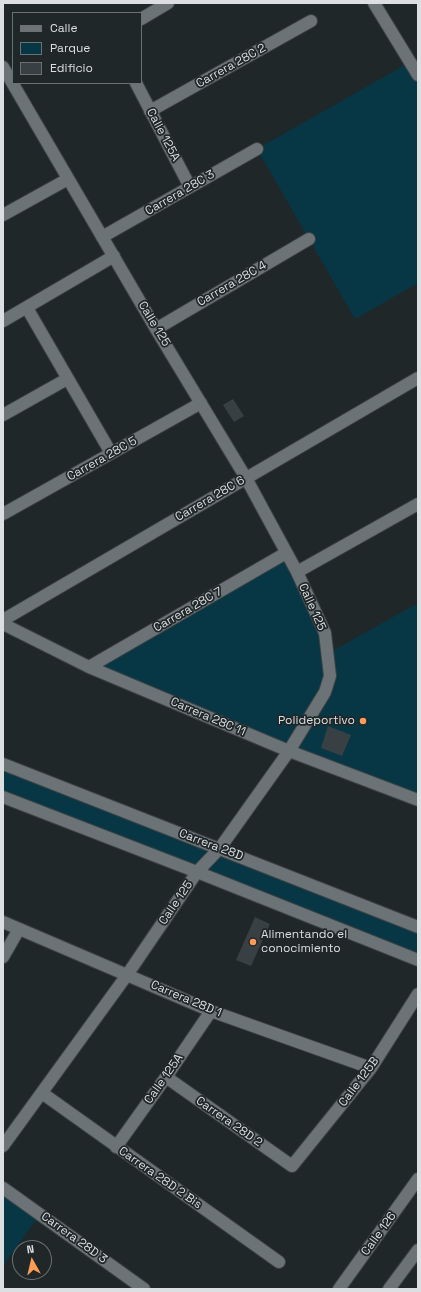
<!DOCTYPE html>
<html>
<head>
<meta charset="utf-8">
<style>
	body { margin:0 }
	#map { position:relative; width:421px; height:1292px; overflow:hidden; background:#202729; font-family:"Space Grotesk",sans-serif }
	canvas { display:block }
	.frame { position:absolute; inset:0; border:4px solid #dbdfe1; pointer-events:none }
	.legend { position:absolute; left:12px; top:12px; width:130px; height:72px; box-sizing:border-box; background:#202729; border:1px solid #6b7173; margin:0; padding:5px 7px; list-style:none; font-size:12px; color:#dbdfe1 }
	.legend li { display:flex; align-items:center; gap:8px; height:20px }
	.legend b { width:20px; border:1px solid #6b7173 }
	.north { position:absolute; left:12px; top:1240px; width:40px; height:40px; box-sizing:border-box; background:#202729; border:1px solid #6b7173; border-radius:50%; rotate:352deg; font-size:11px; font-weight:700; line-height:16px; text-align:center; color:#dbdfe1 }
	.north::after { content:''; display:block; margin:auto; width:14px; height:18px; background:#fd9d55; clip-path:polygon(50% 0,100% 100%,50% 72%,0 100%) }
</style>
</head>
<body>
<div id="map">
<canvas width="421" height="1292"></canvas>
<div class="frame"></div>
<ul class="legend">
<li><b style="height:5px;background:#6c7376"></b>Calle</li>
<li><b style="height:11px;background:#073745"></b>Parque</li>
<li><b style="height:11px;background:#394043"></b>Edificio</li>
</ul>
<div class="north">N</div>
</div>
<script>
const context = document.querySelector('canvas').getContext('2d');
context.lineJoin = 'round';
function paint(path, color) {
  context.fillStyle = color;
  context.fill(path, 'evenodd');
}
function toPath(rows) {
  const path = new Path2D();
  for (const r of rows) {
    path.moveTo(r[0], r[1]);
    for (let i = 2; i < r.length; i += 2) path.lineTo(r[i], r[i + 1]);
  }
  return path;
}
function stroke(path, color, width, dash) {
  context.strokeStyle = color;
  context.lineWidth = width;
  context.lineCap = dash ? 'butt' : 'round';
  context.setLineDash(dash || []);
  context.stroke(path);
}
function write(font, color, halo, rows, align = 'center') {
  context.font = font + ' "Space Grotesk",sans-serif';
  context.lineWidth = 3.5;
  context.setLineDash([]);
  context.textBaseline = 'middle';
  context.strokeStyle = halo;
  context.fillStyle = color;
  for (const [text, x, y, turn = 0] of rows) {
    context.save();
    context.translate(x, y);
    context.rotate((+turn || 0) * Math.PI / 180);
    context.textAlign = isNaN(turn) ? turn : align;
    if (halo) context.strokeText(text, 0, 0);
    context.fillText(text, 0, 0);
    context.restore();
  }
}
const green = toPath([
	[410,62,418,75,418,283,355,319,257,149],
	[286,553,297,572,327,654,418,603,418,800,89,667],
	[3,764,418,927,418,960,3,797],
	[3,1188,40,1214,3,1266]
]);
const building = toPath([
	[233,399,244,416,234,422,223,405],
	[328,726,351,735,342,756,321,748],
	[255,917,270,924,251,966,236,960]
]);
const street = toPath([
	[141,19,168,3],
	[3,67,156,329,246,478,297,572,325,633,330,676,325,692,289,751,220,848,197,872,127,975,3,1146],
	[136,83,190,187],
	[150,111,311,21],
	[3,215,68,179],
	[102,237,257,149],
	[27,308,111,453],
	[3,321,114,256],
	[156,329,309,239],
	[3,415,67,379],
	[3,514,201,403],
	[297,572,418,504],
	[3,620,418,378],
	[3,624,89,667,289,751,418,800],
	[89,667,286,553],
	[3,922,211,1011,371,1068],
	[3,957,19,929],
	[166,1077,292,1166,371,1068,418,994],
	[42,1093,279,1262],
	[116,1147,166,1077,211,1011],
	[3,1188,144,1289],
	[339,1289,418,1179],
	[389,1289,418,1250]
]);
const secondary = toPath([
	[374,3,418,75],
	[3,764,418,927],
	[3,797,197,872,418,960]
]);
const markers = [
	[363,721,4,"#fd9d55"],
	[253,942,4,"#fd9d55"]
];
const streetNames = [
	["Carrera 28C 2",231,66,-29],
	["Calle 125A",163,135,62],
	["Carrera 28C 3",180,193,-30],
	["Carrera 28C 4",232,284,-30],
	["Calle 125",154,324,59],
	["Carrera 28C 5",102,459,-29],
	["Carrera 28C 6",210,499,-30],
	["Calle 125",312,607,66],
	["Carrera 28C 7",188,610,-30],
	["Carrera 28C 11",208,717,23],
	["Carrera 28D",211,845,21],
	["Calle 125",176,903,-56],
	["Carrera 28D 1",186,999,23],
	["Calle 125A",164,1079,-55],
	["Calle 125B",359,1082,-53],
	["Carrera 28D 2",229,1122,35],
	["Carrera 28D 2 Bis",160,1178,35],
	["Calle 126",379,1234,-54],
	["Carrera 28D 3",74,1238,36]
];
const poiNames = [
	["Polideportivo",355,721],
	["Alimentando el",261,935,"left"],
	["conocimiento",261,949,"left"]
];
paint(green, '#073745');
paint(building, '#394043');
stroke(street, '#3c4244', 14);
stroke(secondary, '#3c4244', 14);
stroke(street, '#6c7376', 12);
stroke(secondary, '#6c7376', 12);
for (const [x, y, r, color] of markers) {
  const dot = new Path2D();
  dot.arc(x, y, r, 0, 2 * Math.PI);
  context.fillStyle = color;
  context.fill(dot);
  stroke(dot, '#202729', 1.5);
}
write('12px', '#dbdfe1', '#202729', streetNames);
write('12px', '#dbdfe1', '#202729', poiNames, 'right');
</script>
</body>
</html>
